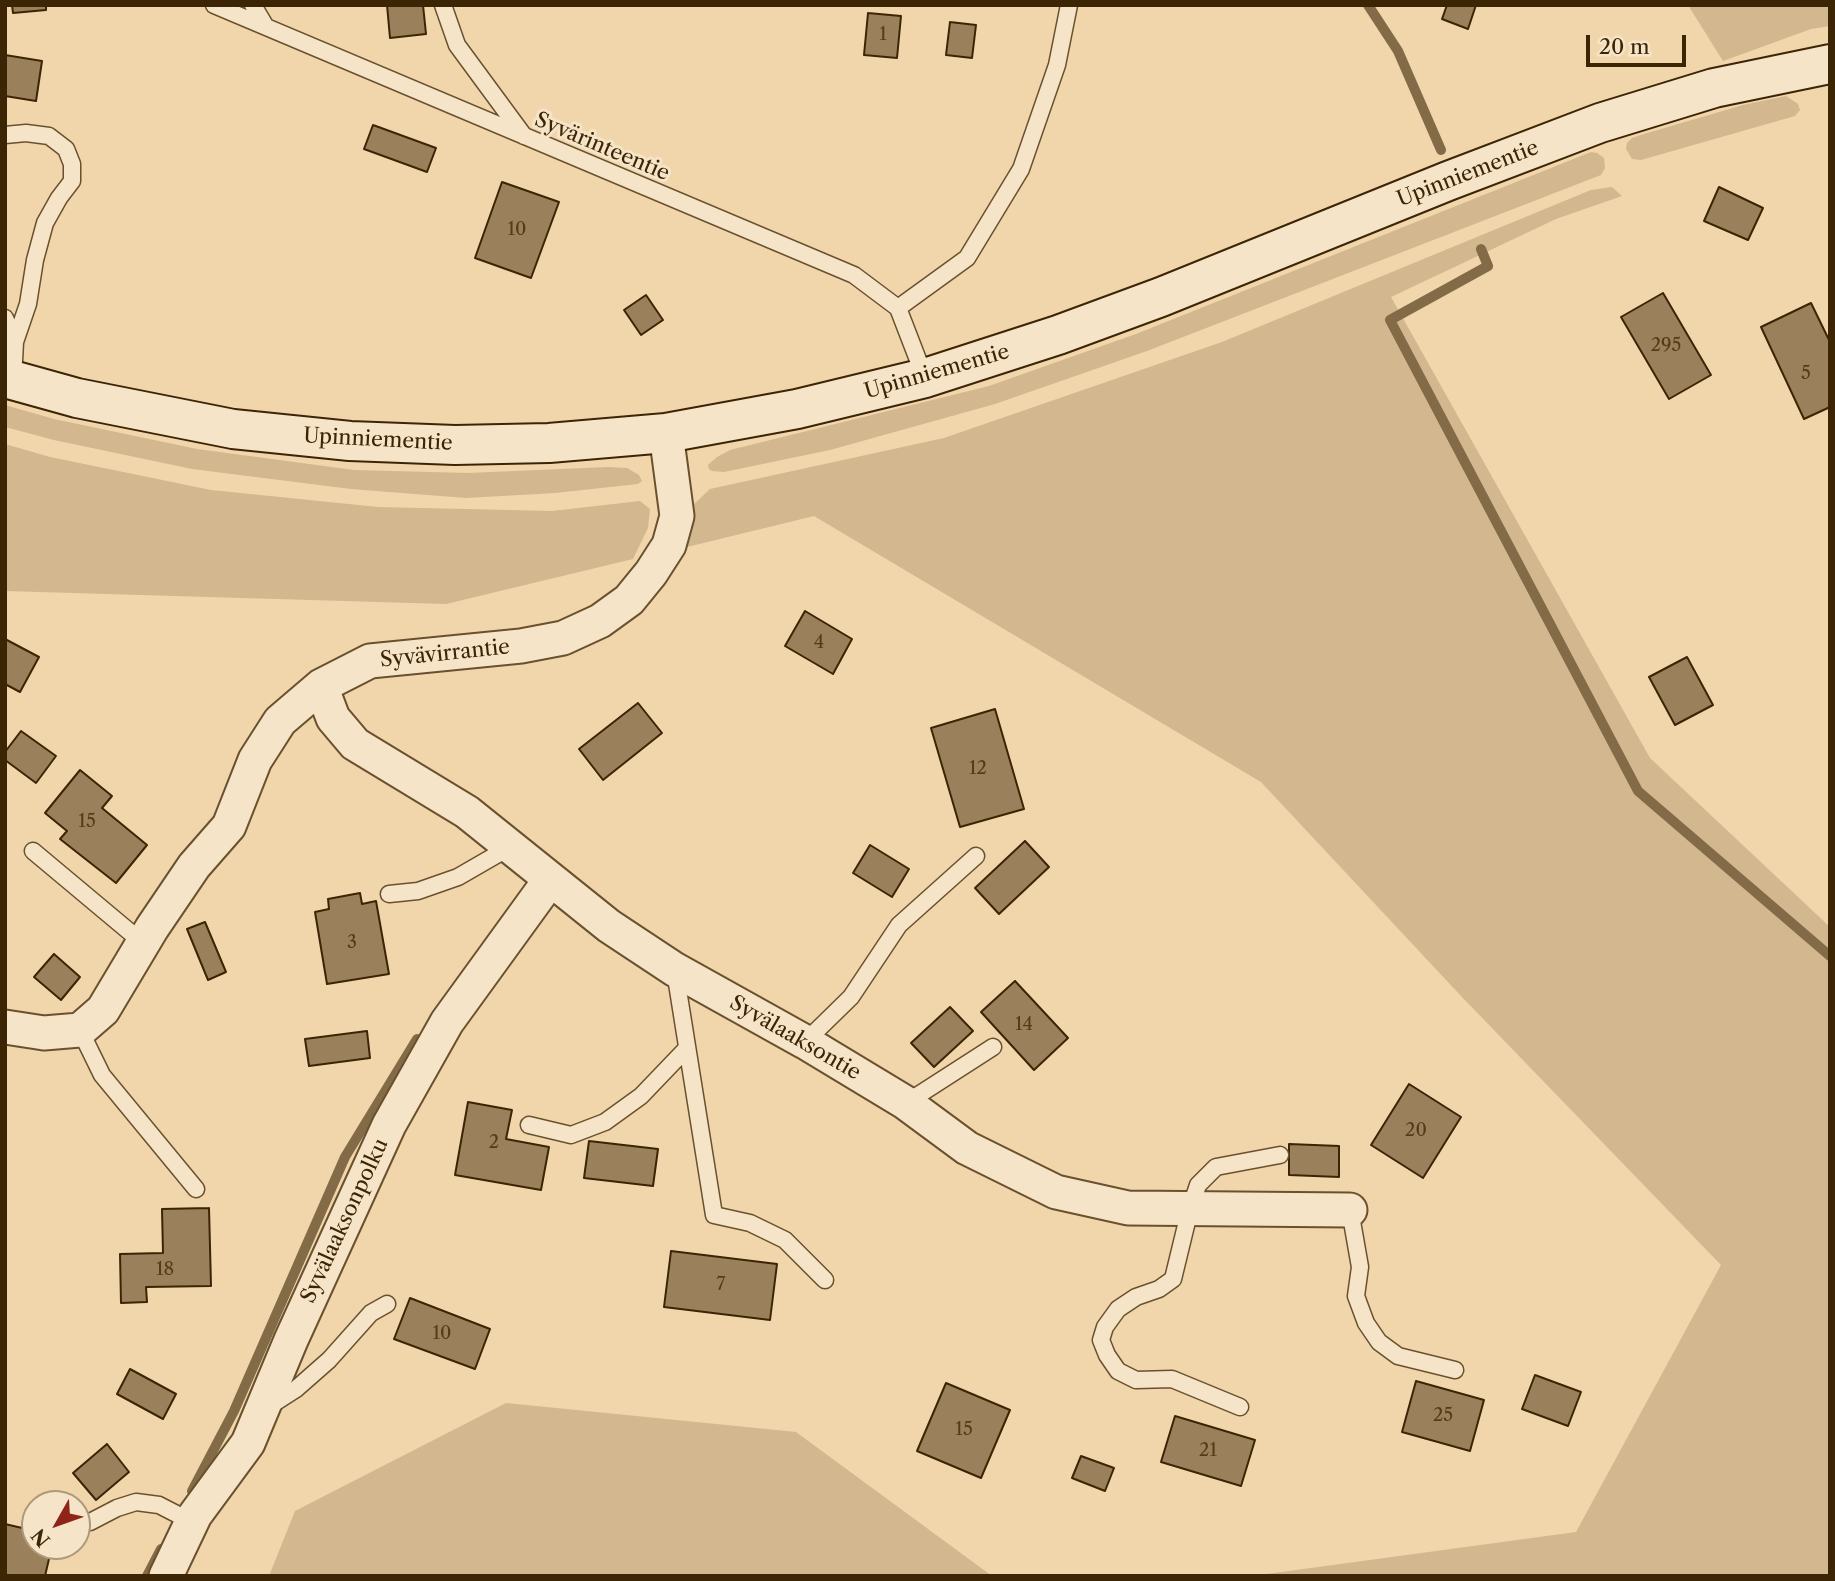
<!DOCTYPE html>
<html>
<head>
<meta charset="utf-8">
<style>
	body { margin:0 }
	#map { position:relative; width:1835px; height:1581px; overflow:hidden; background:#f1d5ab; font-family:"Libre Caslon Text",serif }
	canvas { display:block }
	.frame { position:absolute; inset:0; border:7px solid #3c2505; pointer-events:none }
	.north { position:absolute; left:21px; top:1490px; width:70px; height:70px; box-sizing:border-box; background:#f6e4c8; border:2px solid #ac987a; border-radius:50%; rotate:230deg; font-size:19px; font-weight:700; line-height:28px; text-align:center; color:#3c2505 }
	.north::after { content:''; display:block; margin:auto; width:24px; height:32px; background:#8f2418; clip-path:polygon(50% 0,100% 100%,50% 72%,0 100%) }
	.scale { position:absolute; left:1586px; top:35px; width:100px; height:32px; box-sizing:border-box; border:4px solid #3c2505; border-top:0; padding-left:9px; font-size:21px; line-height:24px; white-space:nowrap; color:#3c2505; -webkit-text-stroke:5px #f6e4c8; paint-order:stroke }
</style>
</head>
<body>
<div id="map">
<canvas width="1835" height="1581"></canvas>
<div class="frame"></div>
<div class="north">N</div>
<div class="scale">20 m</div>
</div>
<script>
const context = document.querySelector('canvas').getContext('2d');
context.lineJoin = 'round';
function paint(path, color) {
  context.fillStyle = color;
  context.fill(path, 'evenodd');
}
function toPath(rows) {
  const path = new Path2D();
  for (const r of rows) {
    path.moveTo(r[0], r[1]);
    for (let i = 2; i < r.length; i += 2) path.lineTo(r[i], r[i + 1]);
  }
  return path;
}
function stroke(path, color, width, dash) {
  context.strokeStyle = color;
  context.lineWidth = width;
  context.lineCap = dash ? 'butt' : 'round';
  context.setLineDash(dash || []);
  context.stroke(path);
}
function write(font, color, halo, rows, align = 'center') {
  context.font = font + ' "Libre Caslon Text",serif';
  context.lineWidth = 6;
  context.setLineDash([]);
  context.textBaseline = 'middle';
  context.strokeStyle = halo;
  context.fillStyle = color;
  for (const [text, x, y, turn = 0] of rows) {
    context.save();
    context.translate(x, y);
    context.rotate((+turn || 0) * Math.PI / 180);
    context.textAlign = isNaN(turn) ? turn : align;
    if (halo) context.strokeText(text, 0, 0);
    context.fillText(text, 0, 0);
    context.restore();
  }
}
const green = toPath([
	[1688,5,1830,5,1830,26,1811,29,1723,61],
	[1786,96,1798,104,1800,110,1795,116,1641,160,1632,159,1626,149,1627,143,1632,138,1644,134,1743,105],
	[1591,152,1597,153,1604,158,1605,168,1601,175,1147,351,995,404,830,450,724,472,712,471,709,469,708,465,717,457,730,450,989,386,1136,334],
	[1612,187,1622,196,1556,219,1391,297,1650,758,1830,927,1830,1576,1252,1576,1576,1532,1721,1265,1461,996,1261,782,814,516,687,547,691,507,710,489,944,438,1222,342,1591,190],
	[5,405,54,419,197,449,354,470,468,473,608,467,627,468,639,475,642,481,638,484,555,493,466,498,351,489,192,469,54,440,5,427],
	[5,444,50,457,211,490,378,507,552,511,640,501,650,509,648,528,633,559,446,604,5,591],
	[506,1403,796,1432,992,1576,269,1576,295,1511]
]);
const stream = toPath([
	[1368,5,1398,51,1441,150],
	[1481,249,1488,266,1390,320,1638,791,1830,956],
	[192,1491,234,1411,345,1157,417,1039],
	[147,1576,161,1549]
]);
const building = toPath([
	[12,5,46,5,46,10,13,13,12,5],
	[387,5,423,5,426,34,390,38,387,5],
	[1447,5,1476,5,1468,29,1442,19,1447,5],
	[868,13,901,16,897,58,864,55,868,13],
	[950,22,976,25,972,58,946,55,950,22],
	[5,55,42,61,36,101,5,96,5,55],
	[373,125,436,148,427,172,364,149,373,125],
	[502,182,559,202,531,278,475,258,502,182],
	[1719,187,1763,208,1748,240,1704,221,1719,187],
	[1663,293,1711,375,1669,399,1621,317,1663,293],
	[646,295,663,320,641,335,624,310,646,295],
	[1811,303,1830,342,1830,407,1804,419,1761,327,1811,303],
	[805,611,852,639,833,674,785,646,805,611],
	[5,639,39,657,20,692,5,684,5,639],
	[1687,657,1713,705,1675,725,1649,677,1687,657],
	[638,703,662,733,603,780,579,749,638,703],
	[995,709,1024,809,960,827,931,728,995,709],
	[21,731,56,756,36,783,5,760,5,752,21,731],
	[80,770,112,796,102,808,147,845,116,883,60,839,67,831,45,813,80,770],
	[1025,841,1049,867,999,914,975,888,1025,841],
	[870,845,909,869,892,897,853,873,870,845],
	[360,893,362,904,376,901,389,974,327,984,315,912,329,909,328,899,360,893],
	[205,922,226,972,208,980,187,929,205,922],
	[54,954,80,977,61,1000,34,977,54,954],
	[1015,981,1068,1038,1034,1070,981,1012,1015,981],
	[950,1007,973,1031,934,1067,911,1043,950,1007],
	[367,1031,370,1058,309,1066,305,1039,367,1031],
	[1409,1084,1461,1117,1423,1178,1371,1145,1409,1084],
	[468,1102,512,1110,506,1139,549,1147,541,1190,455,1175,468,1102],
	[589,1141,658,1149,653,1186,584,1178,589,1141],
	[1289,1144,1339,1146,1339,1177,1289,1175,1289,1144],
	[209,1208,211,1286,146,1287,147,1302,121,1303,120,1254,163,1253,162,1209,209,1208],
	[671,1251,777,1264,770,1320,664,1307,671,1251],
	[410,1298,490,1329,475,1369,394,1339,410,1298],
	[130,1369,176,1394,163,1419,117,1394,130,1369],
	[1535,1375,1581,1392,1568,1426,1522,1409,1535,1375],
	[1416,1381,1484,1400,1470,1451,1402,1432,1416,1381],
	[946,1383,1010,1410,981,1478,917,1451,946,1383],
	[1175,1416,1255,1440,1241,1486,1161,1462,1175,1416],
	[107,1444,129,1472,96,1500,73,1473,107,1444],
	[1081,1456,1114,1468,1105,1491,1072,1478,1081,1456],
	[5,1524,35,1531,35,1546,52,1546,45,1576,5,1576,5,1524]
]);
const service = toPath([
	[214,5,854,275,898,308,925,378],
	[253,5,266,27],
	[443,5,457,45,524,136],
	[5,135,26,133,49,136,66,149,72,164,72,181,59,198,45,223,35,260,28,304,15,342],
	[898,308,967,258,1021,169,1057,65,1069,5],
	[5,318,15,342,13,380],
	[33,851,143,943],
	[389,894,418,891,458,877,510,847],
	[675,971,714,1215,750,1223,785,1240,825,1280],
	[80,1030,102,1075,196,1189],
	[805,1042,851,997,899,925,976,856],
	[906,1103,993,1047],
	[529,1125,571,1135,605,1122,641,1096,687,1048],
	[1350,1210,1360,1267,1356,1296,1366,1323,1379,1342,1398,1356,1455,1370],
	[268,1407,296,1389,329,1360,371,1313,387,1304],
	[1240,1407,1172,1379,1136,1380,1118,1371,1107,1355,1101,1340,1105,1327,1118,1309,1136,1297,1159,1289,1173,1279,1190,1209,1198,1185,1216,1167,1280,1155],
	[90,1522,117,1508,136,1502,159,1505,192,1522]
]);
const minor = toPath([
	[321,686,333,718,355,744,467,812,609,926,674,969,805,1042,906,1103,967,1148,1056,1192,1128,1208,1350,1210],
	[5,1027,44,1033,80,1030,103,1010,152,928,194,866,229,826,255,760,280,721,321,686,370,661,521,646,563,638,600,621,629,600,651,573,669,545,677,516,666,433],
	[166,1576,195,1515,248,1443,291,1340,389,1125,447,1022,550,880]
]);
const secondary = toPath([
	[5,378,77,398,233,429,350,441,455,445,549,443,666,433,797,409,925,378,1058,335,1161,297,1448,181,1600,123,1714,88,1830,64]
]);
const numberNames = [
	["1",883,35],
	["10",517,230],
	["295",1666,346],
	["5",1806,374],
	["4",819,643],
	["12",978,769],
	["15",87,822],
	["3",352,943],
	["14",1024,1025],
	["20",1416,1131],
	["2",494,1143],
	["18",165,1270],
	["7",721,1285],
	["10",442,1334],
	["25",1443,1416],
	["15",964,1430],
	["21",1208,1451]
];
const streetNames = [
	["Syvärinteentie",602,147,23],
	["Upinniementie",1468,174,-21],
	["Upinniementie",937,372,-16],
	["Upinniementie",378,440,3],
	["Syvävirrantie",445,654,-6],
	["Syvälaaksontie",795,1038,30],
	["Syvälaaksonpolku",345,1221,-65]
];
paint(green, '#d2b78f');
stroke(stream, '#836b47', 10);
paint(building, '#9a815b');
stroke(building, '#3c2505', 2);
stroke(service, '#69512e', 19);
stroke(minor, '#69512e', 37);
stroke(secondary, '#3c2505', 42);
stroke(service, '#f6e4c8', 16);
stroke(minor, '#f6e4c8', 33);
stroke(secondary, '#f6e4c8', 38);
write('18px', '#543c1a', null, numberNames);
write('21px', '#3c2505', '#f6e4c8', streetNames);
</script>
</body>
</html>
